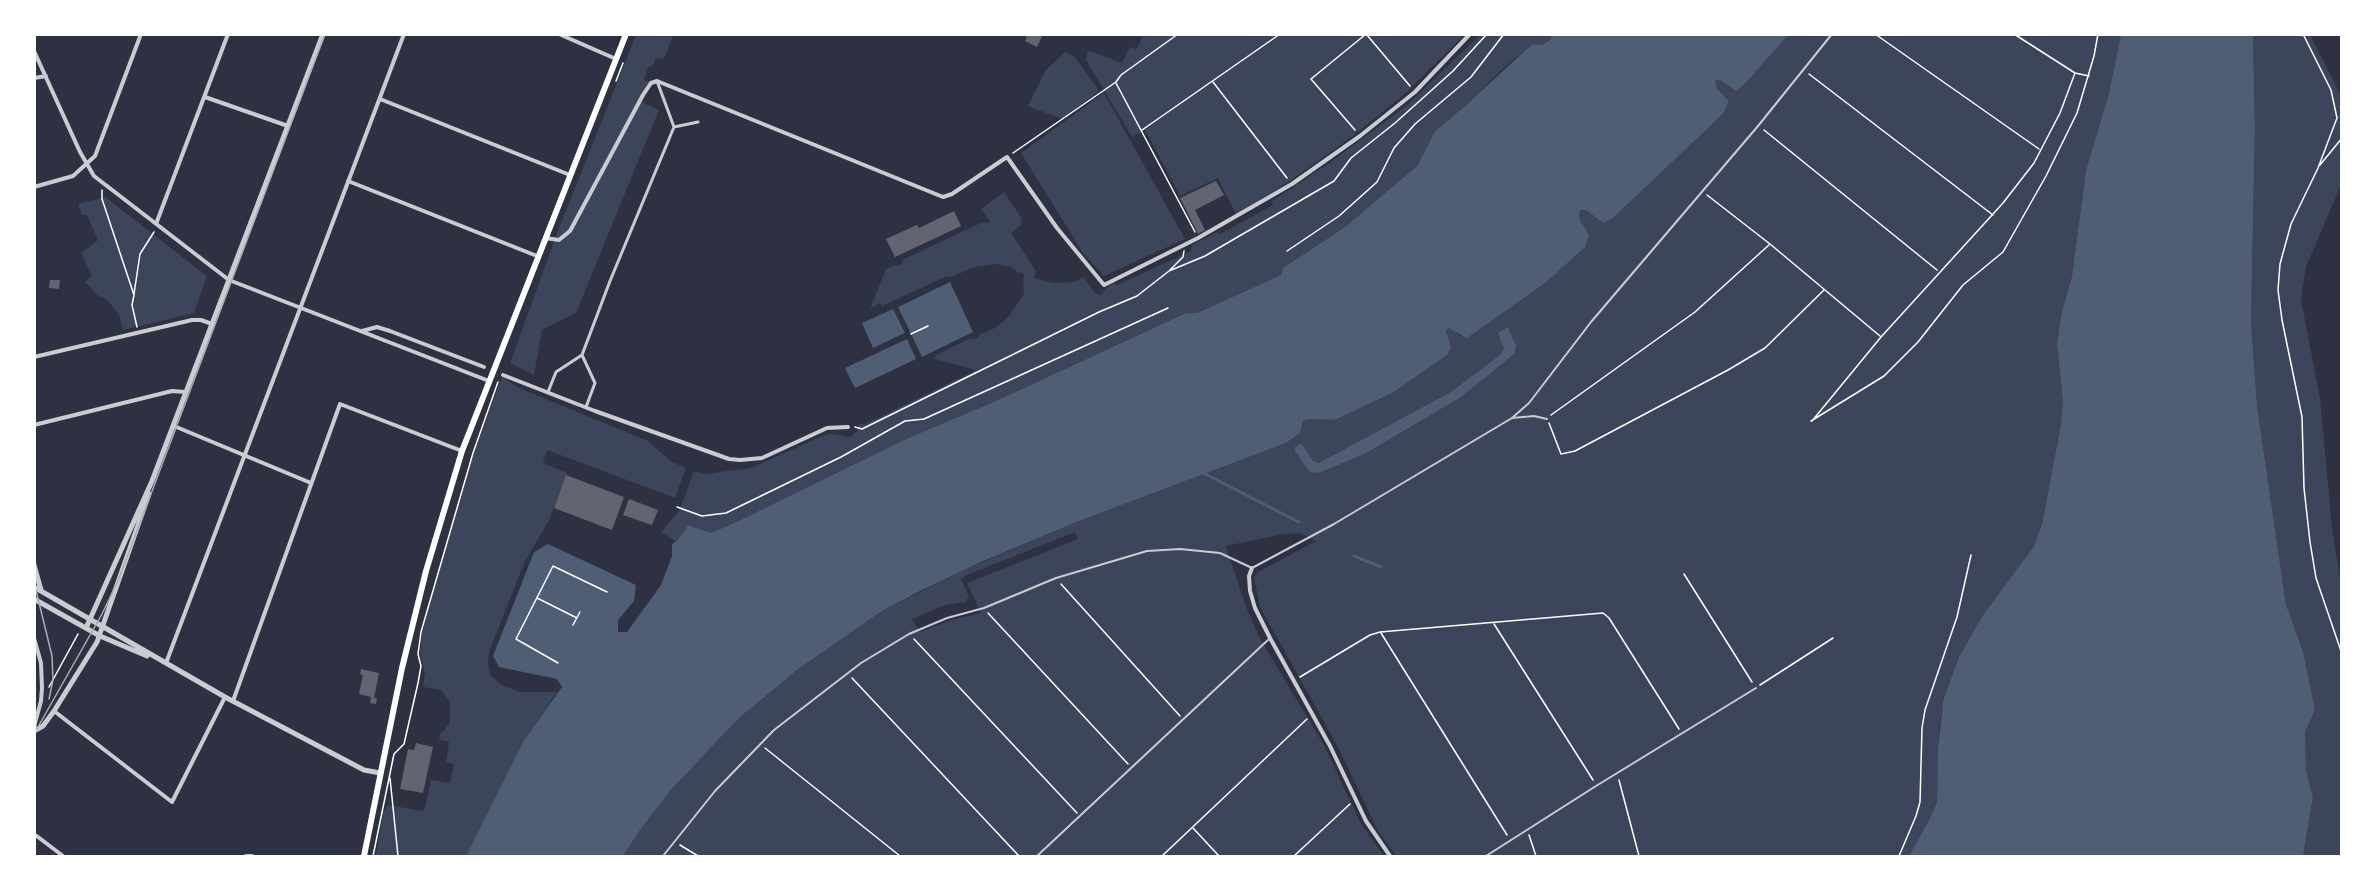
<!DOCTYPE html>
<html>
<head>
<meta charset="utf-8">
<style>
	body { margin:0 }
	#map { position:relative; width:2376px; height:891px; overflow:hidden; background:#2d3142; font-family:Barlow,sans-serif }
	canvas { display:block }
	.frame { position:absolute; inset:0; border:36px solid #fff; pointer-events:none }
</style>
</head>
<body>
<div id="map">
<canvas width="2376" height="891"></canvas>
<div class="frame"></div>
</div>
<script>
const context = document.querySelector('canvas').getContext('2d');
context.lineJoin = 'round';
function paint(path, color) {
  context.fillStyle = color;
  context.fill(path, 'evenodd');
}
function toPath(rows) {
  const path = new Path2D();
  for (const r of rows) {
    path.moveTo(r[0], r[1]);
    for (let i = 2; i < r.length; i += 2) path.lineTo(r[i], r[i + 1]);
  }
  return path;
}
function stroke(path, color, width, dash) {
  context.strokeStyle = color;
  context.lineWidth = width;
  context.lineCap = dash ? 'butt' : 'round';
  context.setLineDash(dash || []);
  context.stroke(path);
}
const green = toPath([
	[636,35,673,35,664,59,656,58,654,64,648,68,644,80,652,83,640,101,659,110,576,313,542,330,534,375,510,363,559,228],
	[1143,35,1464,35,1407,92,1353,136,1287,183,1236,214,1218,178,1180,196,1145,130,1132,137,1086,60,1088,50,1122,63,1130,47,1137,49],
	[1480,35,1551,35,1551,39,1542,45,1535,44,1530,46,1508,64,1465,106,1435,131,1417,166,1345,227,1283,268,1281,275,1197,313,1186,313,998,400,906,439,730,525,710,533,686,530,675,541,661,532,679,511,694,471,705,474,751,468,822,436,830,434,850,437,857,431,859,424,865,424,976,370,934,359,936,355,971,338,973,340,977,338,979,335,997,327,1009,316,1024,294,1023,278,1025,276,1022,272,1019,273,1011,267,997,264,975,267,949,278,947,276,882,306,880,303,870,309,886,269,903,263,902,260,983,222,988,223,990,221,981,209,1004,192,1022,219,1021,225,1011,233,1036,271,1034,278,1053,283,1074,282,1083,277,1095,293,1101,295,1105,289,1114,283,1117,285,1191,251,1192,245,1218,232,1220,234,1273,205,1271,202,1331,162,1406,106],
	[1788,35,2121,35,2108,97,2086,170,2072,276,2061,315,2057,344,2063,402,2061,424,2042,524,2034,546,1983,615,1959,657,1943,702,1939,727,1937,801,1930,818,1909,856,1396,856,1378,831,1340,751,1260,607,1254,578,1258,572,1316,541,1300,533,1279,535,1226,546,1245,604,1259,637,1324,745,1361,824,1384,856,623,856,640,830,670,791,739,718,797,670,882,611,964,570,1079,521,1286,443,1302,427,1303,421,1310,419,1335,420,1394,392,1447,354,1451,347,1446,331,1449,328,1454,329,1460,336,1589,235,1580,220,1579,214,1582,210,1586,210,1603,223,1613,218,1724,113,1729,101,1717,89,1715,81,1720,80,1736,91,1745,84],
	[1075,532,1078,539,967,583,981,613,951,620,920,632,912,619,945,605,966,602,969,597,961,579,967,575],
	[2253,35,2310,35,2341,95,2341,185,2306,267,2301,299,2320,399,2332,526,2341,585,2341,856,2303,856,2313,797,2306,770,2305,732,2315,710,2303,651,2286,606,2257,405,2251,322,2255,129],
	[1065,52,1075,57,1099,91,1062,119,1028,106,1046,70],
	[1104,93,1185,239,1104,276,1083,253,1021,153],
	[105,197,207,276,194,313,123,330,119,315,108,301,97,295,85,282,92,276,81,253,98,240,87,215,82,215,78,204],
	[502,377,519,388,648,441,672,462,686,468,675,498,547,450,543,463,567,473,548,522,525,561,489,652,488,663,490,675,500,684,519,692,557,692,524,740,466,856,376,856,383,812,388,805,423,811,426,804,431,780,450,783,454,764,446,762,449,742,439,740,440,733,444,731,450,722,450,702,441,690,423,687,425,673,420,653,422,632,473,455]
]);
const water = toPath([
	[1551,35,1788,35,1745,84,1736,91,1720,80,1715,81,1717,89,1729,101,1724,113,1613,218,1603,223,1586,210,1581,210,1579,214,1580,220,1589,235,1585,247,1545,283,1467,338,1449,328,1446,331,1451,347,1448,354,1394,392,1335,420,1310,419,1303,421,1300,433,1286,443,1079,521,981,562,918,592,882,611,797,670,739,718,670,791,640,830,623,856,466,856,524,740,562,687,557,679,499,667,493,656,534,552,548,544,636,585,634,601,618,620,618,632,627,632,661,585,672,556,672,545,686,530,687,525,710,533,730,525,906,439,998,400,1186,313,1197,313,1281,275,1283,268,1345,227,1417,166,1435,131,1465,106,1530,46,1534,44,1542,45,1551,39],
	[2121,35,2253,35,2255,129,2251,322,2257,405,2286,605,2303,651,2315,710,2305,732,2306,770,2313,797,2303,856,1909,856,1930,818,1937,802,1938,749,1943,701,1959,657,1983,615,2034,546,2042,524,2061,424,2063,402,2057,344,2061,315,2072,276,2086,170,2108,97],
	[950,282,973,332,922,357,898,307],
	[893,309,905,333,873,348,862,323],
	[1508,327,1516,346,1514,354,1461,397,1366,453,1319,473,1310,472,1303,463,1294,449,1301,443,1313,461,1319,463,1451,392,1500,355,1504,349,1498,333],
	[907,339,916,359,855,388,845,368]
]);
const stream = toPath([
	[1201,472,1299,522],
	[1354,556,1381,567]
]);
const building = toPath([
	[1021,34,1043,34,1037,47,1025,41,1027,37],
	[1216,181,1224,195,1195,210,1205,230,1198,234,1180,198],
	[954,211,961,226,895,257,886,239,917,225,919,228],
	[50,280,60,280,59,289,49,288],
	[566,475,624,497,612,530,554,508],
	[629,499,658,510,652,525,623,515],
	[361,669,379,673,374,698,377,698,376,704,370,703,371,697,359,694,363,675,360,674],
	[416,743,433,747,423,793,400,789,408,749,414,750]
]);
const path = toPath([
	[1875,34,2039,149],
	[2014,34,2075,73,2089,76],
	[2303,34,2331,90,2337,118,2318,168,2291,224,2280,264,2278,290,2282,320,2302,417,2304,488,2310,542,2316,578,2342,654],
	[1367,35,1410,86],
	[1809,74,1993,215],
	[616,81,623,63],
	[1213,82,1287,178],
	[1116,83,1195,232],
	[1142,130,1280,34],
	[1355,130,1311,79,1366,34],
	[1764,130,1937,270],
	[1013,153,1116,82,1121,75,1178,34],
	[2320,165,2342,138],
	[102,190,102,199,134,295,132,305,137,327],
	[1707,195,1770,244,1880,336],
	[1287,251,1339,216,1377,182,1394,148,1415,124,1471,77,1504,34],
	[1169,271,1205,256,1334,181,1351,158,1395,123,1453,71,1487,34],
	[134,294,140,254,154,232],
	[911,334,928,326],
	[1551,415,1695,312,1770,244],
	[1811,421,1884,376,1918,342,1963,285,2003,252,2046,176,2077,113,2094,56,2098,34],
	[1812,421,1881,337,2003,203,2034,163,2060,113,2075,73],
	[1549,423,1561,454,1575,451,1728,370,1765,348,1824,290],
	[855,427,862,429,1099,312,1137,296,1169,271,1183,257,1184,251],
	[677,507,702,516,726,513,841,457,905,421,924,419,1168,308],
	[1684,574,1752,682],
	[1061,584,1180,716],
	[537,598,577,618],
	[988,613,1128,764],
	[1494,624,1593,780],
	[573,625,580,612],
	[1381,633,1507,835],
	[914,639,1077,813],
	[558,663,516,639,553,566,607,592],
	[1300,677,1370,635,1380,632,1603,613,1609,618,1679,729],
	[852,678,1019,856],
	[1760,685,1833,638],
	[49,687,78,634],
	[765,748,900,856],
	[390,778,398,856],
	[1619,780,1639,856],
	[1193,828,1219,856],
	[1529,835,1536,856],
	[680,845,698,856],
	[373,856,394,754,404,744,418,683,421,666,418,654,421,632,473,453,498,382],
	[1162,856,1307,719],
	[1294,856,1350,804],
	[1899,856,1916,816,1920,802,1922,728,1925,710,1957,617,1971,555]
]);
const service = toPath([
	[1512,418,1534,416,1547,419],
	[663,856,715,791,774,730,861,663,909,634,947,618,984,608,1056,578,1147,551,1180,549,1220,553,1252,568,1334,524,1512,418,1529,403,1591,322,1758,126,1832,34],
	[1037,856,1269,639],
	[1486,856,1596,786,1756,688]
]);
const pedestrian = toPath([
	[674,127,698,122],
	[582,355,595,383,586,407],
	[548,392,556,372,582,355,610,281,674,127,657,81]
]);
const minor = toPath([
	[559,34,616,59],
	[34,51,80,152,94,176,229,280,489,381],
	[34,78,46,76],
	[205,97,288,126],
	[380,99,570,175],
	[348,181,537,256],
	[34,187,73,176,95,156,141,34],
	[156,224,228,34],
	[545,238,559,240,570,231,643,95,651,83,657,81,943,197,952,194,1007,157,1057,228,1104,285,1198,238,1292,184,1360,136,1415,92,1470,34],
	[362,331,377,327,390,331,484,367],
	[34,357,192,320,201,320,212,324],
	[503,375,595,411,729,459,740,460,762,458,827,428,848,427],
	[34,425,172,391,186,392],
	[174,426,311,483],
	[1252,568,1249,576,1250,591,1255,608,1270,638,1330,746,1366,821,1390,856],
	[34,638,41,663,42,688,41,701,34,727],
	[166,663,404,34],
	[233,701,340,404,462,451],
	[54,711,172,802,225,697],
	[34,834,63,856],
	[246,856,252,856]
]);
const tertiary = toPath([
	[34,565,41,590],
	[34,587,225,697,364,770,380,773],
	[34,599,100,636,147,656],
	[86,628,152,481,323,34],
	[34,731,43,726,54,711,97,642,149,494]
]);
const primary = toPath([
	[364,856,402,668,426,571,462,451,626,34]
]);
const tram = toPath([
	[34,582,52,656,53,680,49,699],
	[34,734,102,614,118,581,325,34]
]);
paint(green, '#3c4559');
paint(water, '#4f5d75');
stroke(stream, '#4f5d75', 3);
paint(building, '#626471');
stroke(path, '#fff', 1.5);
stroke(service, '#caccd0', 2);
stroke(pedestrian, '#caccd0', 3);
stroke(minor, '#caccd0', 4);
stroke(tertiary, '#caccd0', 5);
stroke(primary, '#fff', 6);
stroke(tram, '#abadb3', 1.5);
</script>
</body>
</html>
